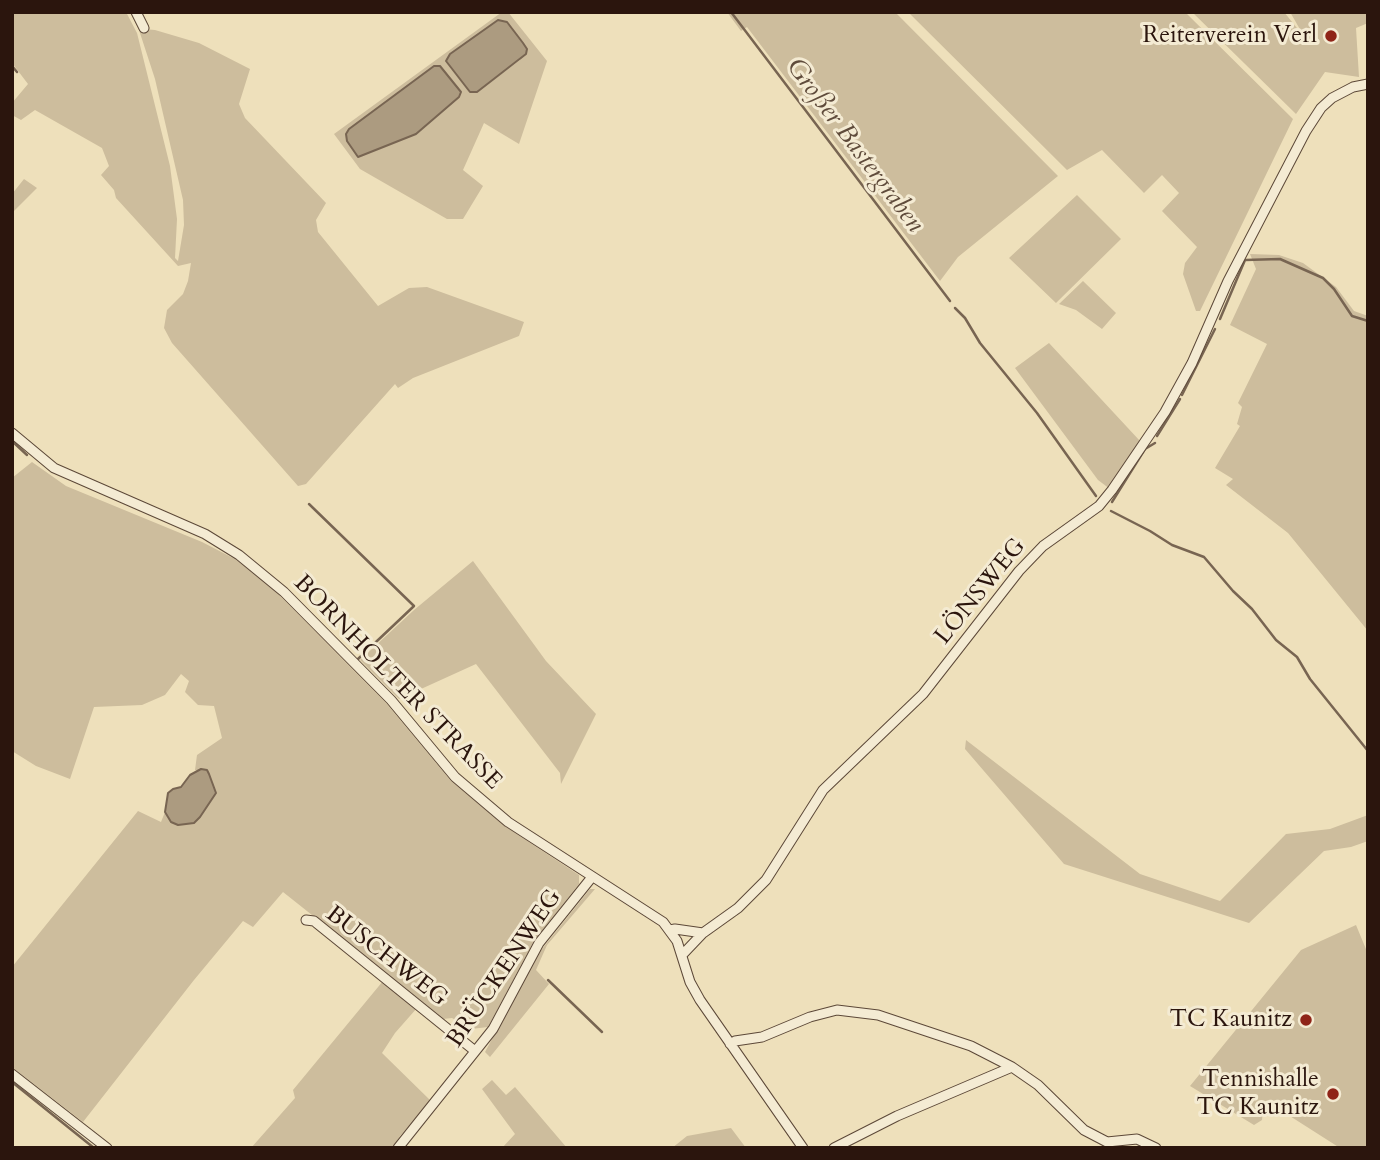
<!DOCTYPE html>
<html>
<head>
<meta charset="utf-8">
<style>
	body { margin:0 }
	#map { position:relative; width:1380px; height:1160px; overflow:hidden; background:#eee0bb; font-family:Cardo,serif }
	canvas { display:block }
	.frame { position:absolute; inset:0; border:14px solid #2b150d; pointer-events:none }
</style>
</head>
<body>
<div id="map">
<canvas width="1380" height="1160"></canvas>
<div class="frame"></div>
</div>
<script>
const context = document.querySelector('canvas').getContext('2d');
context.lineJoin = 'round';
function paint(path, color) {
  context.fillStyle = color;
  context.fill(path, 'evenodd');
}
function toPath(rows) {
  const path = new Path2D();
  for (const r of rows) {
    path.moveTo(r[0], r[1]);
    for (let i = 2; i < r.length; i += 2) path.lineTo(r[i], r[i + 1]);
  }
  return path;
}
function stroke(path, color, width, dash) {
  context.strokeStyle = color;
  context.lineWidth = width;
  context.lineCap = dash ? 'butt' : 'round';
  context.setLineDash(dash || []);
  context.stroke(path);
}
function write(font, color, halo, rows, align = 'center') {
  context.font = font + ' Cardo,serif';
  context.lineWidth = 6;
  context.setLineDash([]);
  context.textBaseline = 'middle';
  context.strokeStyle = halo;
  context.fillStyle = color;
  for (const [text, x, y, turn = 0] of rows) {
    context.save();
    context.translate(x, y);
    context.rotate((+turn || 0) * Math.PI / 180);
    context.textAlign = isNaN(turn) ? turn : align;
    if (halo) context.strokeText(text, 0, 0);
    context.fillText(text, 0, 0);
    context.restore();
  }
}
const green = toPath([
	[12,12,126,12,137,33,170,166,177,219,175,258,178,261,184,225,183,200,155,79,139,30,130,12,134,12,143,29,155,30,199,43,250,69,239,104,245,118,326,203,316,220,318,232,378,306,409,288,427,287,524,322,519,336,413,378,398,388,395,384,306,484,298,486,172,343,164,328,167,310,183,294,188,281,191,263,178,266,116,198,114,190,101,175,109,166,102,148,35,110,21,120,12,115,12,103,28,84,12,63],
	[502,12,508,12,547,61,519,144,484,123,463,170,483,186,463,219,447,219,360,169,334,134],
	[488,26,520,60,477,92,470,92],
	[727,12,895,12,1058,176,958,257,940,281,747,27,741,31],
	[908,12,1185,12,1293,119,1200,311,1196,311,1183,274,1185,263,1197,247,1162,211,1179,193,1162,175,1144,193,1102,150,1067,170],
	[1192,12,1284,12,1305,38,1290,12,1368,12,1368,23,1356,28,1359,77,1325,72,1296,114],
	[24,179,37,188,12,213,12,194],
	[1077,195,1121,239,1056,303,1009,258],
	[1250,254,1279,255,1303,263,1336,287,1354,311,1368,316,1368,631,1288,533,1226,485,1233,479,1215,468,1240,426,1237,424,1242,407,1238,403,1267,344,1230,325,1256,269],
	[1083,281,1116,313,1102,329,1076,310,1059,304],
	[1049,343,1140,441,1110,489,1098,480,1015,368],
	[32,462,66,486,202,542,235,559,265,581,386,703,451,781,506,827,579,875,579,884,534,941,488,1027,471,1029,452,1018,443,1019,283,892,253,927,243,921,194,980,83,1122,12,1067,12,967,138,811,161,822,165,812,168,818,178,825,194,823,216,793,207,770,195,770,197,755,222,738,214,706,198,705,185,692,189,681,181,674,165,695,142,705,94,707,70,779,36,766,12,751,12,478],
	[473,561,546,661,596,714,561,784,560,773,476,664,399,699,360,660,414,610],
	[966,740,1140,874,1220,901,1286,834,1330,829,1368,815,1368,841,1351,847,1324,851,1249,923,1064,864,965,749],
	[590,889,595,889,547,945,536,970,549,984,490,1057,485,1052,538,954],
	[1356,925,1368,954,1368,1148,1340,1148,1271,1104,1263,1110,1262,1120,1254,1125,1190,1086,1301,950],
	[383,981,417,1008,395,1033,382,1053,431,1101,400,1136,394,1148,251,1148,295,1098,293,1090],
	[492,1080,506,1095,515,1087,567,1148,502,1148,515,1134,482,1089],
	[731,1128,746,1148,672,1148,687,1136]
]);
const water = toPath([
	[498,20,507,22,523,43,527,49,526,54,477,92,470,92,446,61,450,54,498,20],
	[434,66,440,66,461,92,459,97,416,134,358,157,347,141,346,134,349,129,434,66],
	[201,769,207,770,209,774,216,793,200,817,194,823,178,825,171,822,165,812,168,793,173,789,181,787,190,775,201,769]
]);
const stream = toPath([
	[731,12,950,301],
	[12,66,17,72],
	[955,308,965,318,980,343,1037,413,1096,496],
	[1220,319,1245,260,1280,259,1323,278,1334,289,1352,316,1368,321],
	[1182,395,1215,329],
	[1157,436,1180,399],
	[12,441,27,455],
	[1112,502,1145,449,1155,443],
	[309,504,414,606,358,659],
	[1111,511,1150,531,1172,545,1204,557,1233,591,1252,609,1276,640,1297,657,1310,679,1368,751],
	[548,980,602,1032],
	[12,1082,94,1148]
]);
const minor = toPath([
	[136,12,144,28],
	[12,433,54,468,205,534,239,555,284,592,391,700,455,777,508,822,663,922,677,941,690,982,700,1000,803,1148],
	[306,920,314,921,475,1051],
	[670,930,675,929,703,933],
	[683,954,703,933,738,908,766,880,823,790,923,694,1019,571,1043,546,1099,506,1112,490,1165,412,1192,363,1228,281,1306,131,1321,108,1332,98,1353,87,1368,84],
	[730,1044,735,1041,762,1037,810,1017,837,1010,878,1015,971,1046,1012,1067,1038,1085,1084,1130,1107,1142,1137,1139,1156,1148],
	[12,1074,107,1148],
	[398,1148,493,1029,539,943,592,877],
	[834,1148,897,1116,1012,1067]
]);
const markers = [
	[1331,36,7,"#8f2418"],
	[1306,1020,7,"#8f2418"],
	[1333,1094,7,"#8f2418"]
];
const poiNames = [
	["Reiterverein Verl",1317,36],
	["TC Kaunitz",1292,1020],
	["Tennishalle",1319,1080],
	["TC Kaunitz",1319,1108]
];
const streetNames = [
	["LÖNSWEG",981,592,-51],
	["BORNHOLTER STRASSE",397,683,46],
	["BUSCHWEG",386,957,38],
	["BRÜCKENWEG",505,969,-56]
];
const waterNames = [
	["Großer Bastergraben",854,146,53]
];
paint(green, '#cdbd9d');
paint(water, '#ac9b80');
stroke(water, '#786552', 2);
stroke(stream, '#786552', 2.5);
stroke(minor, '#5c4838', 11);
stroke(minor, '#f4ebd3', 9);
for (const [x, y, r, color] of markers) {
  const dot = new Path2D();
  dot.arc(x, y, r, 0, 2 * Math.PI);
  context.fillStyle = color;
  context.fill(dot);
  stroke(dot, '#f4ebd3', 2.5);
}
write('24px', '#2b150d', '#f4ebd3', poiNames, 'right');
write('24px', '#2b150d', '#f4ebd3', streetNames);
write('italic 26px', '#5f4b3b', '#f4ebd3', waterNames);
</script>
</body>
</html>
